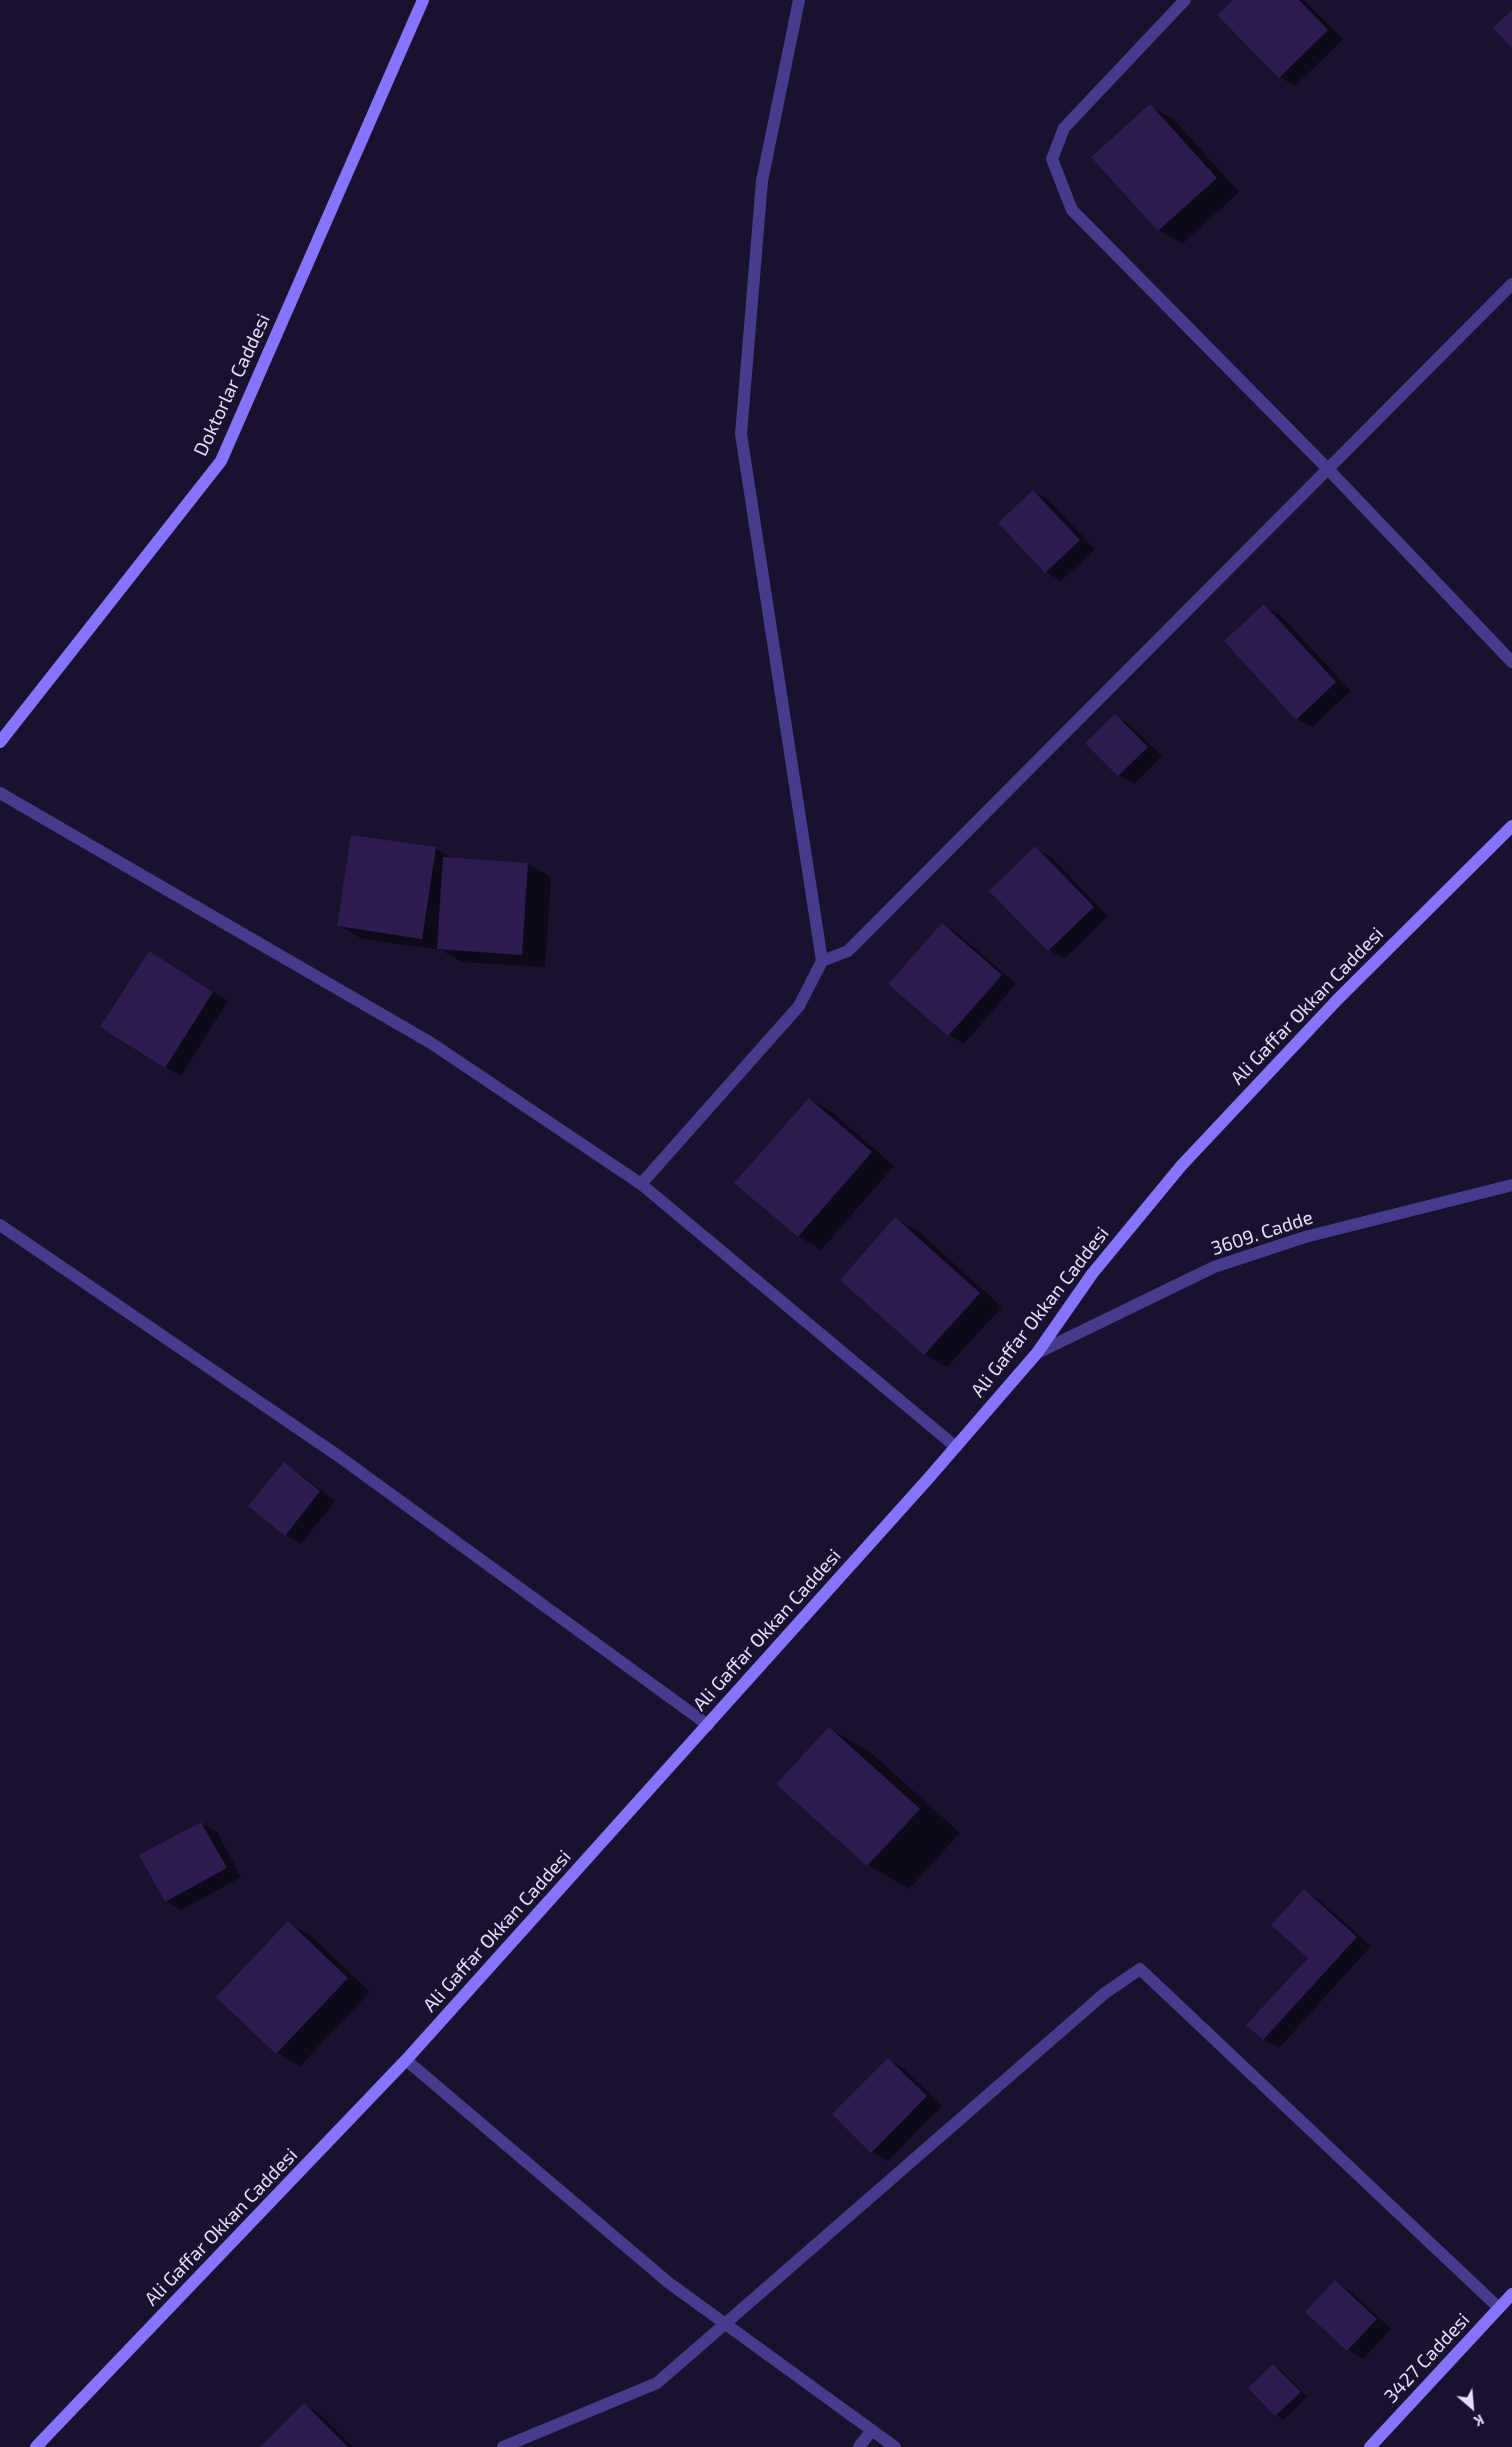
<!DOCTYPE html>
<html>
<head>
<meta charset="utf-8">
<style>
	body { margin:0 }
	#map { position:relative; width:1512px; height:2447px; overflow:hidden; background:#19112d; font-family:"Exo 2",sans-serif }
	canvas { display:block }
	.north { position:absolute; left:1447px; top:2382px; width:50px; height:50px; -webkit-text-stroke:4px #19112d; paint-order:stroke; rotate:153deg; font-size:14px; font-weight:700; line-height:20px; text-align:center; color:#e4ddff }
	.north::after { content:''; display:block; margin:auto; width:18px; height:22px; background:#e4ddff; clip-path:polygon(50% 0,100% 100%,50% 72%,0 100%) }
</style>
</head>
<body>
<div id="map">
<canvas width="1512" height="2447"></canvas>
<div class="north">K</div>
</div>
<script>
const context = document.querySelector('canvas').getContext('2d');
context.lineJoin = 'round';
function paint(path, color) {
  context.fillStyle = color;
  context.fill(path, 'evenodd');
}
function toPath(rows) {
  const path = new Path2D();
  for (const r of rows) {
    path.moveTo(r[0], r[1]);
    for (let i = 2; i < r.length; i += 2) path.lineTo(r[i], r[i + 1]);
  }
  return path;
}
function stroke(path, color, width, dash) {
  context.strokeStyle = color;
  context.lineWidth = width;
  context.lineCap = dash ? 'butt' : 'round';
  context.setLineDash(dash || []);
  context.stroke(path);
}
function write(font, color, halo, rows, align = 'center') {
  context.font = font + ' "Exo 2",sans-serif';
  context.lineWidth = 4.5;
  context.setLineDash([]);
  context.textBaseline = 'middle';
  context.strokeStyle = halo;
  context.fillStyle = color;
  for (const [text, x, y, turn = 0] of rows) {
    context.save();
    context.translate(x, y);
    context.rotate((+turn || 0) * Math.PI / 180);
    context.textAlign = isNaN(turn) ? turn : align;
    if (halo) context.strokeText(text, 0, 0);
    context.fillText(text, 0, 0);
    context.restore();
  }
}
const shadow = toPath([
	[1235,0,1304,0,1343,39,1295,86,1280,77],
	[1150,106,1173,119,1239,192,1182,244,1159,230,1093,157],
	[1033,491,1048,500,1095,549,1061,581,1046,572],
	[1264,606,1280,615,1351,691,1312,727,1296,719],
	[1115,716,1130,725,1162,756,1134,784,1118,775],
	[435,848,454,859,528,864,551,877,545,967,461,962,442,950,362,939,339,925],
	[1035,848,1051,857,1108,916,1064,959,1049,950],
	[942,924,957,933,1016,984,964,1044,949,1035],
	[164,961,228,1001,181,1076,165,1067],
	[810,1099,833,1113,894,1166,821,1250,798,1236],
	[896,1219,919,1232,1002,1307,947,1367,924,1354],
	[284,1464,299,1473,335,1501,301,1544,285,1535],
	[829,1728,870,1752,960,1833,909,1889,868,1865,778,1784],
	[201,1823,217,1832,241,1877,181,1910,166,1901],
	[1304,1891,1319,1900,1371,1946,1279,2048,1263,2039,1310,1958],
	[288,1923,311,1936,370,1992,300,2066,277,2053],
	[888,2060,903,2068,942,2106,888,2161,872,2152,834,2114],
	[1335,2282,1350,2291,1391,2329,1363,2359,1348,2350],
	[1273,2365,1280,2369,1307,2397,1283,2420,1276,2415,1249,2388],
	[304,2405,320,2414,353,2447,262,2447]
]);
const building = toPath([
	[1233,0,1299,0,1328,30,1279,78,1217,15],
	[1512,10,1512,48,1493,28],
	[1150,104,1217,178,1158,231,1091,157],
	[1033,490,1080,540,1045,573,998,523],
	[1264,604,1336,682,1296,720,1224,641],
	[1115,714,1148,747,1118,776,1085,743],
	[351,835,436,847,422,939,337,926],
	[1035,846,1094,907,1048,951,989,891],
	[443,857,528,863,522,955,437,949],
	[942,923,1002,975,948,1036,888,984],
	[149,951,213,992,165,1068,100,1027],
	[809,1098,872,1152,798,1237,734,1183],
	[895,1217,980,1293,924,1355,840,1280],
	[284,1462,320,1491,285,1536,248,1506],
	[829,1727,920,1809,867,1866,776,1784],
	[201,1822,227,1868,165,1902,139,1855],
	[1304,1889,1357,1937,1263,2040,1246,2025,1308,1958,1271,1925],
	[288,1921,348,1978,276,2054,216,1997],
	[888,2058,927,2096,871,2153,832,2114],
	[1335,2280,1377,2319,1347,2351,1305,2312],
	[1273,2364,1301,2392,1275,2416,1248,2388],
	[304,2403,348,2447,260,2447]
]);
const street = toPath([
	[1185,0,1064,128,1052,159,1072,210,1327,468,1512,662],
	[0,793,431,1043,641,1184,956,1447],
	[822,961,848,951,1512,284],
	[641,1184,799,1006,822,961,741,434,762,181,799,0],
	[0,1225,337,1455,708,1725],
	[1037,1353,1214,1267,1305,1237,1512,1185],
	[406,2060,669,2283,895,2447],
	[503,2447,657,2383,1105,1993,1140,1969,1499,2308],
	[859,2447,872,2430]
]);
const secondary = toPath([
	[0,742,221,461,423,0],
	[36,2447,406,2060,927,1480,1037,1353,1092,1274,1181,1166,1338,999,1512,826],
	[1370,2447,1512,2294]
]);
const streetNames = [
	["Doktorlar Caddesi",232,385,-65],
	["Ali Gaffar Okkan Caddesi",1307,1006,-46],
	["3609. Cadde",1262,1233,-18],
	["Ali Gaffar Okkan Caddesi",1040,1312,-52],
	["Ali Gaffar Okkan Caddesi",767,1630,-48],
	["Ali Gaffar Okkan Caddesi",497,1931,-48],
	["Ali Gaffar Okkan Caddesi",221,2227,-46],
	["3427 Caddesi",1427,2358,-47]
];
paint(shadow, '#0007');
paint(building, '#2c1c4f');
stroke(street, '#463b8d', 12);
stroke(secondary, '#8674ff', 12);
write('19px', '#e4ddff', '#19112d', streetNames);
</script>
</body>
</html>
